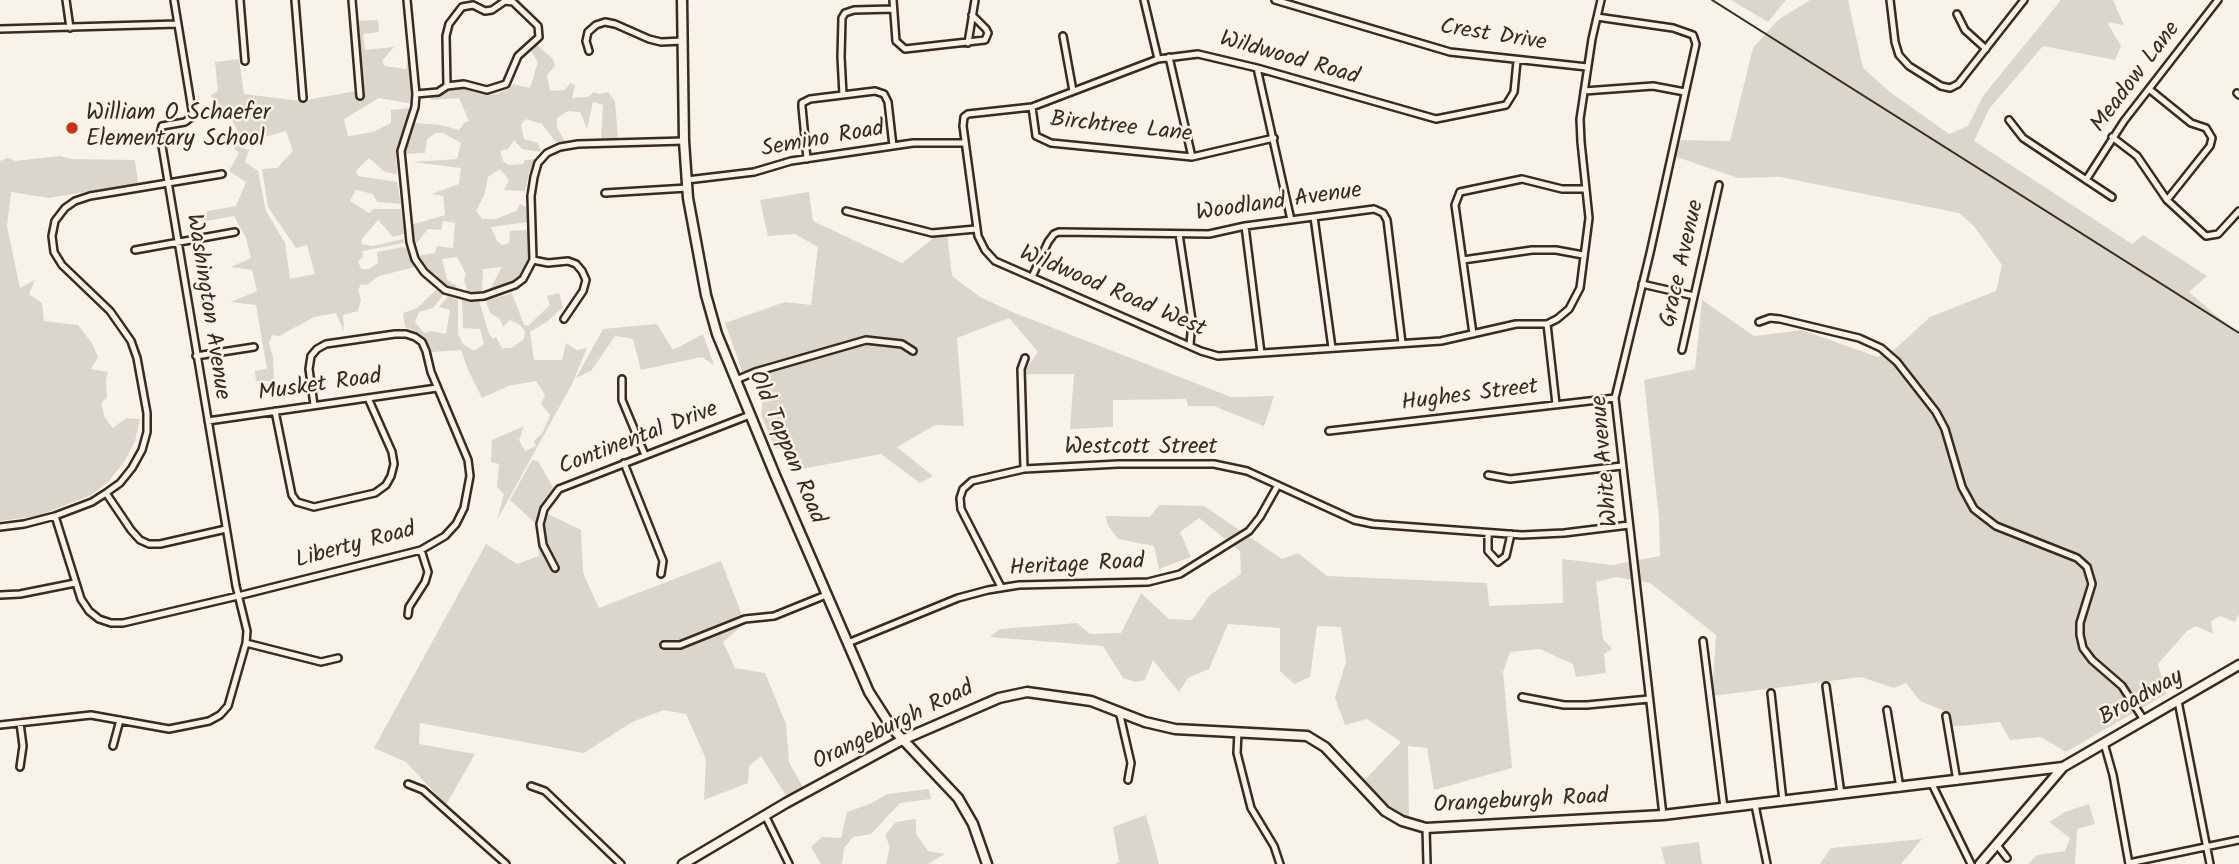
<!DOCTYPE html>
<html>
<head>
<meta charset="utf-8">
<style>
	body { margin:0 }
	canvas { display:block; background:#f7f3e8 }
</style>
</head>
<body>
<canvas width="2239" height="864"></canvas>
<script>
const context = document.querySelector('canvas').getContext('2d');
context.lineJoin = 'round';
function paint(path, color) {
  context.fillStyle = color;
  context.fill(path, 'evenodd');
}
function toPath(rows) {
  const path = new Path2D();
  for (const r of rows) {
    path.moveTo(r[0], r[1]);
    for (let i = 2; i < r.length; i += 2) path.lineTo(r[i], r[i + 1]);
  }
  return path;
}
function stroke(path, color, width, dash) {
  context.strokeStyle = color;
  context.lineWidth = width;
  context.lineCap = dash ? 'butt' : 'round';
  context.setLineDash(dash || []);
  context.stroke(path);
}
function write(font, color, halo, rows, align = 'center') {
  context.font = font + ' Kalam,sans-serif';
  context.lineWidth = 5;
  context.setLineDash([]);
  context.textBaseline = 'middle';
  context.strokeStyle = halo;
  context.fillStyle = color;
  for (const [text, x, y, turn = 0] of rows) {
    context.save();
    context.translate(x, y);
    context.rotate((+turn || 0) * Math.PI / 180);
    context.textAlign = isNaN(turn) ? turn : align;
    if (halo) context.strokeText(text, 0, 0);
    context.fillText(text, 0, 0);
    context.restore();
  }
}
const green = toPath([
	[1731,0,1786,0,1768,22],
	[1810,0,1848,0,1863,68,1890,92,1949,134,1968,126,1983,96,2061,0,2113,0,2124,25,2107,22,2121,46,2115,60,2043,46,1989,109,1974,141,2132,244,2143,235,2207,276,2189,292,2239,335,2239,614,2235,622,2220,616,2211,621,2213,634,2196,626,2187,631,2158,664,2166,694,2066,752,2041,737,2010,740,2000,722,1950,727,1947,712,1920,701,1906,683,1894,688,1861,677,1712,696,1716,635,1650,583,1616,577,1596,582,1603,639,1612,649,1604,654,1606,673,1576,677,1573,664,1540,649,1510,652,1503,672,1512,768,1434,790,1427,748,1408,746,1409,820,1361,784,1401,742,1367,719,1345,725,1335,698,1346,662,1341,627,1317,626,1310,677,1294,684,1280,671,1280,628,1228,624,1209,669,1188,678,1179,692,1153,660,1145,680,1136,682,1123,678,1103,646,990,637,1000,629,1077,623,1090,634,1121,633,1141,593,1169,619,1192,620,1210,595,1241,574,1240,551,1199,518,1180,532,1191,557,1159,569,1154,546,1118,539,1107,524,1106,516,1150,517,1159,505,1204,506,1282,559,1298,553,1327,576,1487,583,1489,606,1563,603,1562,559,1612,565,1660,556,1659,518,1644,380,1695,369,1702,300,1754,336,1802,330,1878,357,1894,350,1930,317,1996,291,2002,265,1973,225,1959,213,1780,177,1738,178,1671,155,1675,140,1730,141,1753,48,1778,20],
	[378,20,379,32,363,34,365,50,394,47,382,61,385,66,406,69,408,53,410,54,413,104,379,98,344,119,348,136,373,132,391,123,391,110,410,108,396,156,397,174,385,172,369,158,356,171,358,176,397,182,401,204,377,202,373,194,356,190,350,201,369,213,374,209,401,209,404,234,393,237,378,220,362,239,361,244,372,246,403,239,404,243,362,251,363,257,358,261,361,269,369,269,378,263,377,252,402,247,408,248,415,267,379,276,367,285,361,284,358,290,361,299,358,311,343,315,344,331,336,313,314,317,279,336,272,335,269,343,273,357,274,381,256,381,255,371,267,369,256,305,230,302,257,291,252,270,231,267,251,258,246,238,234,216,201,222,208,211,236,206,246,182,229,171,239,153,229,143,231,139,240,147,249,150,245,162,258,171,266,211,285,243,290,279,315,274,307,245,296,248,268,207,262,169,277,168,293,151,286,131,258,139,250,139,239,133,228,113,218,114,211,95,218,91,215,62,239,59,244,94,301,101,361,90,357,21],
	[537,45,553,59,555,66,547,75,550,91,565,90,570,83,575,85,572,98,588,97,594,92,599,94,608,92,615,101,618,139,601,140,603,105,593,102,587,129,580,112,568,111,557,118,557,128,565,141,556,142,542,124,526,119,521,125,524,139,538,143,541,152,522,149,514,140,508,149,500,151,503,161,509,165,523,164,525,160,537,159,530,171,525,191,504,190,509,180,500,169,488,177,485,193,476,211,482,219,496,219,516,211,520,204,526,207,528,222,491,227,497,241,502,245,509,243,510,231,529,230,531,254,528,266,519,279,489,291,502,267,483,269,482,292,468,293,464,280,466,274,457,257,442,259,447,280,456,285,458,292,443,285,436,274,429,273,418,256,435,253,437,246,453,248,455,223,443,221,441,230,428,229,415,245,411,225,445,215,443,196,431,194,459,184,461,168,412,162,457,159,461,143,443,133,436,133,427,139,425,153,405,154,405,145,414,123,441,125,459,130,464,123,469,121,459,98,431,100,430,96,448,89,465,87,486,94,497,94,509,89,513,84,530,88,538,62,531,51],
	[60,156,71,159,135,160,138,183,49,198,11,192,7,226,20,288,35,280,29,294,42,303,44,321,78,325,92,343,98,357,91,369,108,372,106,380,107,398,101,403,105,418,113,428,126,418,140,419,135,441,124,462,108,482,91,495,38,516,0,521,0,161,8,158,15,161],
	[809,192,813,221,902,263,940,233,947,233,952,276,980,297,1012,312,1231,397,1274,396,1264,426,1214,406,1188,406,1186,399,1113,400,1113,427,1070,429,1074,374,1022,374,1038,352,1009,318,957,338,964,426,935,425,897,447,933,476,920,483,881,454,802,469,788,450,775,448,761,415,767,369,744,376,725,323,785,302,811,305,818,247,795,234,768,236,760,200],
	[436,290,444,294,433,308,419,312,415,322,424,333,431,331,446,334,450,310,439,307,448,296,458,300,458,334,463,344,474,351,484,344,480,329,463,328,462,300,479,301,489,334,493,339,496,337,502,348,511,348,524,339,525,331,520,325,510,320,503,327,500,319,490,313,486,301,512,293,524,325,528,326,550,305,547,296,559,293,563,307,548,321,530,332,534,360,562,360,566,343,577,350,587,348,572,384,497,520,504,494,497,487,499,464,491,462,492,440,524,426,519,440,525,451,536,446,534,441,543,432,550,415,541,404,545,395,536,381,508,386,482,398,468,370,461,350,432,352,414,331,405,327,403,313,417,308],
	[657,324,673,350,703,334,714,365,702,357,641,370,633,339,615,336,591,371,576,378,603,329],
	[532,460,538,461,554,489,540,510,581,530,583,573,599,608,721,561,745,623,723,642,735,668,765,673,786,724,789,762,806,793,790,802,761,756,749,766,748,783,704,800,706,759,686,714,664,710,632,722,584,753,420,723,419,744,475,754,446,805,406,762,374,748,486,544,517,564,539,556,536,524,510,500],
	[929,789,931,799,900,803,871,834,853,837,844,848,842,864,821,864,811,847,822,837,841,838,847,812,870,804,887,794],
	[2089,804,2095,824,2077,829,2075,864,2028,864,2037,855,2065,851,2070,838,2049,822,2065,812],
	[1146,815,1159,864,1115,864,1119,862,1113,827],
	[916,819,916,834,928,851,945,854,928,864,886,864,890,847,885,835,896,822],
	[1922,839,1901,864,1820,864,1831,848],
	[1699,842,1702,864,1665,864,1661,847]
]);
const street = toPath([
	[66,0,70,28],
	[240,0,245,61],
	[295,0,303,98],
	[352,0,360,96],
	[407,0,416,94,415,107,401,151,410,242,415,259,424,272,445,290,471,297,484,296,515,285,523,279,533,260,531,196,534,177,538,163,547,153,560,147,578,144,684,141],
	[893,0,896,41,905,49,985,40,988,33,986,29,972,15],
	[1144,0,1158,59],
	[1275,0,1450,52,1587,67],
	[1890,0,1895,42,1899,55,1909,66,1941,86,1950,88,1958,84,2024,0],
	[1957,14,1965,30,1986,49],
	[1597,17,1673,28,1693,35,1696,44,1650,253,1615,398,1663,815],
	[0,29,178,24],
	[1063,36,1073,91],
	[968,43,975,0],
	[589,51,586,41,588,32,596,25,605,22,615,24,649,39,661,42,683,41],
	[1169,57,1192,157],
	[1517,61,1514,92,1506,105,1436,119,1257,68,1198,54,1158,59,1032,107,968,114,964,117,963,126,978,236,985,250,995,261,1201,351,1218,356,1441,341,1516,324,1547,324,1557,319,1569,309,1580,288,1589,218,1581,142,1580,119,1592,39,1601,0],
	[1257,68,1291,220],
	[2149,89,2191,123,2206,128,2212,138,2210,146,2167,200],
	[1584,91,1653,86,1685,92],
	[2237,93,2239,95],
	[416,94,438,92,447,86,464,84,487,90,506,84,518,56,539,37,538,26,513,2,505,1,492,10,485,11,473,5,462,7,449,24,446,36,447,86],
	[843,95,841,57,842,18,845,13,854,10,893,9],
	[1032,107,1036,136,1051,143,1192,157,1274,138],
	[2009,120,2023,138,2112,197],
	[2112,137,2137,156,2167,200,2206,236,2218,234,2239,211],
	[807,159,802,107,802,103,810,99,875,91,884,94,888,102,893,146],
	[687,180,754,172,791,161,913,143,965,143],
	[2086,180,2124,121,2218,0],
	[605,193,687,188],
	[846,211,932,233,976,229],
	[1314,217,1332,348],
	[1245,226,1261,353],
	[1179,234,1192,320,1190,345],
	[135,250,235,232],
	[533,260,548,263,568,261,576,264,582,271,586,280,583,291,564,319],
	[1463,260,1532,250,1556,250,1583,255],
	[1032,277,1048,242,1054,234,1059,232,1209,234,1245,226,1374,209,1383,213,1387,220,1402,343],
	[1642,284,1694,296],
	[1759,322,1770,318,1780,319,1859,338,1881,348,1897,362,1936,412,1945,429,1962,487,1974,509,1996,526,2077,558,2087,567,2092,584,2080,623,2080,635,2083,648,2092,660,2122,686,2144,720],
	[1547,324,1556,404],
	[1473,334,1455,205,1460,192,1522,179,1562,189,1586,189],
	[1682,350,1719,185],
	[196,356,254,347],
	[622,379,622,400,645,455],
	[736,380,755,372,866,340,902,344,913,351],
	[275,411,292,495,297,502,314,507,375,493,386,485,391,476,394,464,392,452,368,398],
	[208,421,437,388],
	[1329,431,1615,398],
	[624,463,663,561,661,574],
	[1024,469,1021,369,1025,358],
	[1488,475,1510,479,1622,466],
	[106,493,131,530,140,540,149,544,160,544,226,529],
	[55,516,81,599,89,611,99,619,111,623,123,623,238,596,421,550,445,536,456,524,464,508,470,476,468,460,431,372,426,351,422,342,415,337,406,334,395,334,326,344,317,349,311,356,309,369,314,405],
	[0,527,24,524,55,516,92,502,106,493,120,483,132,468,142,450,147,432,147,413,137,358,131,341,110,311,62,265,54,252,52,236,55,221,65,208,75,201,90,196,222,174],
	[1488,533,1488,551,1498,562,1506,556,1511,534],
	[555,568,543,545,540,524,544,509,559,489,750,415],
	[1001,587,961,509,960,498,963,489,972,481,1024,469,1118,464,1214,464,1247,471,1354,520,1373,524,1522,535,1564,533,1629,525],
	[0,595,20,594,75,583],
	[408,615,409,607,425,582,428,572,421,550],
	[1703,641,1724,808],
	[246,643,321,662,338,658],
	[848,643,958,598,988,590,1019,585,1148,582,1180,574,1249,531,1260,517,1278,485],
	[664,645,680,645,745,619,774,616,826,595],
	[1826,686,1841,794],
	[1771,693,1783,801],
	[1522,697,1564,705,1587,705,1649,699],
	[2178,701,2210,864],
	[1887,710,1900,788],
	[1119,711,1131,763,1128,780],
	[1946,716,1957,781],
	[20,723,23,746,20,767],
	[0,725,91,715,169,729,209,721,220,715,228,706,246,643,247,631,236,586,160,134,162,126,185,122,193,116,174,0],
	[1238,732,1237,753,1251,808,1274,846,1280,864],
	[2104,743,2113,775,2129,864],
	[113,746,120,720],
	[408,784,423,790,506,864],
	[1932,784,1971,864],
	[531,786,545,791,621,864],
	[1755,805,1767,864],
	[765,815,789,864],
	[1426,828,1427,864],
	[1997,845,2007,858],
	[2129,863,2239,840]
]);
const secondary = toPath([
	[682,0,684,141,688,198,706,295,717,334,775,475,869,692,892,728,958,798,973,824,987,864],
	[683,864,786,803,902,740,999,698,1027,692,1091,701,1145,722,1175,729,1307,736,1325,747,1385,811,1402,821,1426,828,1663,815,2063,767],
	[1980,864,2063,767,2239,665]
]);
const rail = toPath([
	[1712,0,2239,333]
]);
const markers = [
	[72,128,7,"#c8321e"]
];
const streetNames = [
	["Crest Drive",1493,37,9],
	["Wildwood Road",1289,60,16],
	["Meadow Lane",2137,78,-53],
	["Birchtree Lane",1121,129,6],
	["Semino Road",823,141,-10],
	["Woodland Avenue",1279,204,-8],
	["Grace Avenue",1684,264,-77],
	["Wildwood Road West",1112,293,23],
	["Washington Avenue",206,307,81],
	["Musket Road",320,387,-8],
	["Hughes Street",1470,397,-7],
	["Continental Drive",639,440,-21],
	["Old Tappan Road",785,448,67],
	["Westcott Street",1141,449],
	["White Avenue",1607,461,-95],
	["Liberty Road",356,547,-15],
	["Heritage Road",1077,567,-3],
	["Broadway",2142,699,-29],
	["Orangeburgh Road",894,727,-26],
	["Orangeburgh Road",1521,803,-3]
];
const poiNames = [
	["William O Schaefer",86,115],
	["Elementary School",86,141]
];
paint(green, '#dbd6cb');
stroke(street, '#3b2a1e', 10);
stroke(secondary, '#3b2a1e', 13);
stroke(street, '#f7f3e8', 5);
stroke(secondary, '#f7f3e8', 8);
stroke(rail, '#3b2a1e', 2);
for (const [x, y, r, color] of markers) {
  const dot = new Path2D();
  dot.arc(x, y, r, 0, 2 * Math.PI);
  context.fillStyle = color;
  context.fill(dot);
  stroke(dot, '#f7f3e8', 2.5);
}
write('23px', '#3b2a1e', '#f7f3e8', streetNames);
write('23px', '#3b2a1e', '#f7f3e8', poiNames, 'left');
</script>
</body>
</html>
